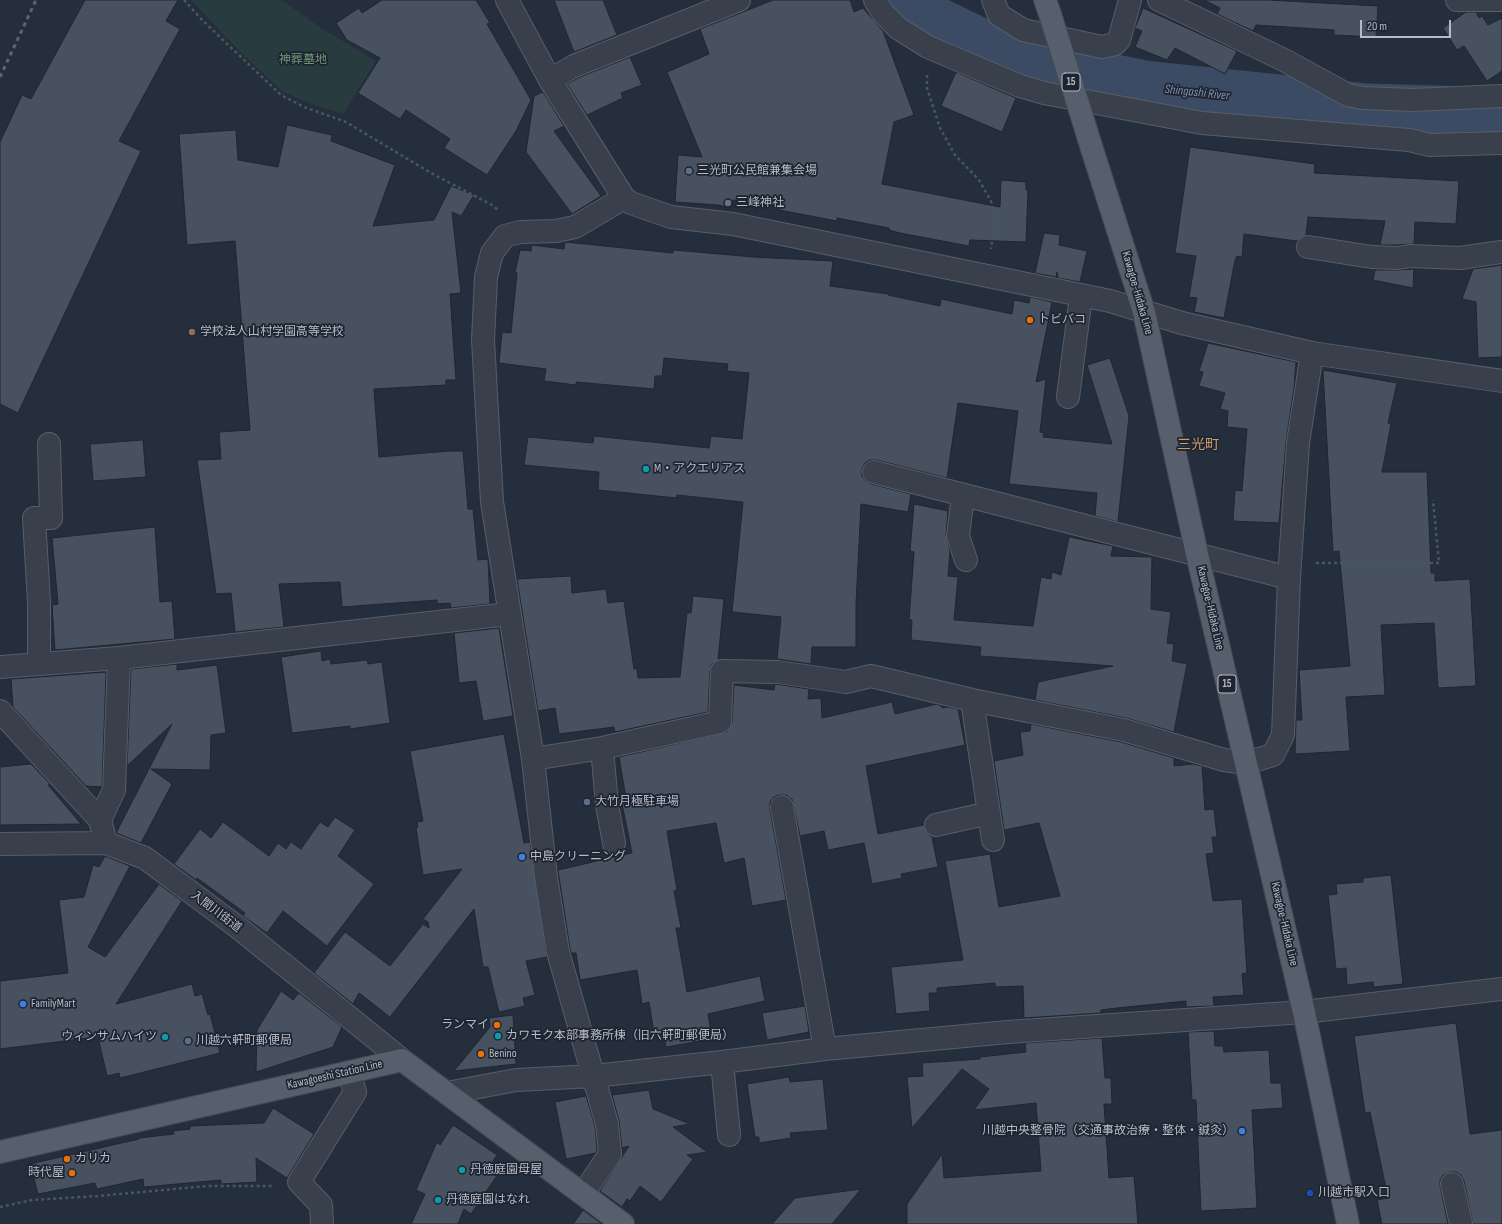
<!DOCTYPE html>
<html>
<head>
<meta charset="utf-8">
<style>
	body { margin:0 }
	#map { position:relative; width:1502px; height:1224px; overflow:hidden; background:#252e3c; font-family:"Sofia Sans Condensed",sans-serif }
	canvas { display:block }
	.scale { position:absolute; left:1360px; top:20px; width:91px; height:18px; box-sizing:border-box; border:2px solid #b5bbc7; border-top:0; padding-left:5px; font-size:12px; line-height:14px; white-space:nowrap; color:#b5bbc7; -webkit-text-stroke:3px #1e2531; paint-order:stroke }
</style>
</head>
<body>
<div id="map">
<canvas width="1502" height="1224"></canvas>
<div class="scale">20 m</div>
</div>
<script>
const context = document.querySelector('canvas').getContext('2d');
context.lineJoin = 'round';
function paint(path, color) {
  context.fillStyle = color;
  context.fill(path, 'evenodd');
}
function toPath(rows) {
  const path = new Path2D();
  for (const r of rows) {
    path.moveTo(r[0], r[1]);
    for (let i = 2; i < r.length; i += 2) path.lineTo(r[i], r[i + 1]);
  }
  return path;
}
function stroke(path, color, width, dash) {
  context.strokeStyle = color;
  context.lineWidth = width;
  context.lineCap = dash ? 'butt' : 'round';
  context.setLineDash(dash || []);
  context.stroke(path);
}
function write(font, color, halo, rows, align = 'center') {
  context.font = font + ' "Sofia Sans Condensed","Noto Sans JP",sans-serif';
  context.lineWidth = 3.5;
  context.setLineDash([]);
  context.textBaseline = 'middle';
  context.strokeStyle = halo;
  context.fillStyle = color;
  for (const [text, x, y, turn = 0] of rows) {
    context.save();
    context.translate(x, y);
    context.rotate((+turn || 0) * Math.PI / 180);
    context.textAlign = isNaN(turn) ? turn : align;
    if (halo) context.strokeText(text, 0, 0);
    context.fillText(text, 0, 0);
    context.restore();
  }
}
const green = toPath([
	[191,0,282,0,321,28,376,61,343,114,314,105,283,92,240,52]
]);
const river = toPath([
	[911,0,933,23,972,42,1036,66,1144,88,1368,111,1502,115]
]);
const building = toPath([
	[85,0,178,0,166,21,180,29,119,141,141,151,18,413,0,404,0,142,22,95,31,99,85,0],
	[382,0,476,0,490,23,487,24,531,100,516,131,487,175,444,148,450,139,406,110,400,119,358,93,380,58,347,40,336,23,359,8,362,13,382,0],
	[554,0,603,0,617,35,574,52,554,0],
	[773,0,850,0,854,12,863,8,883,31,914,115,894,122,882,184,1000,207,1001,180,1026,182,1026,190,1028,190,1026,242,970,240,969,246,900,233,889,230,889,228,837,218,837,221,779,210,780,207,733,200,731,208,718,205,675,202,678,155,702,157,667,72,709,54,700,29,773,0],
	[1204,0,1268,0,1378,6,1376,37,1334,35,1334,30,1256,25,1253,31,1217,14,1220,8,1204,0],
	[1143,8,1237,51,1225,74,1175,48,1167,60,1135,47,1142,31,1135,28,1143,8],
	[1466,12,1476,12,1479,18,1482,16,1488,25,1502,18,1502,71,1487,81,1464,46,1457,50,1443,28,1466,12],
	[630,57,642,85,621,93,623,98,587,115,567,84,580,77,630,57],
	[956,72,1016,98,1002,132,941,106,956,72],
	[543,92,564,126,554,131,601,196,572,214,526,152,534,96,543,92],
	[287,125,332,135,331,141,395,165,373,226,434,220,451,186,474,195,461,216,452,212,461,293,450,294,456,380,446,380,446,385,374,389,379,457,449,451,463,451,468,509,473,509,478,560,488,559,490,604,451,608,450,603,437,604,437,600,342,607,340,582,279,584,284,627,235,632,231,593,216,594,197,460,221,459,219,432,250,430,235,241,187,245,179,134,236,130,238,160,278,167,287,125],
	[1190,147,1315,164,1314,173,1459,181,1456,224,1415,222,1414,244,1397,245,1380,245,1385,221,1308,217,1306,235,1297,241,1244,234,1242,257,1237,256,1235,260,1224,318,1194,312,1197,298,1189,297,1196,256,1175,253,1190,147],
	[1044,233,1060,235,1059,245,1087,251,1080,282,1058,278,1057,272,1056,277,1035,273,1044,233],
	[565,242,673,253,673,250,754,257,833,261,830,286,888,294,888,295,940,306,941,299,1012,314,1014,300,1029,303,1030,297,1052,302,1036,382,1046,379,1040,432,1044,433,1043,437,1112,444,1087,365,1110,358,1129,416,1118,522,1095,516,1097,493,1009,484,1018,411,958,403,947,478,877,460,870,460,865,463,862,469,862,476,866,481,871,484,911,494,908,512,861,504,856,604,856,647,812,647,811,664,777,659,781,617,732,612,743,502,677,495,677,498,598,490,599,472,524,465,528,437,593,443,594,436,709,448,711,436,742,439,749,373,727,371,728,364,664,358,662,376,655,376,654,389,576,382,576,385,544,381,546,369,499,363,502,332,511,333,517,273,515,272,520,250,531,251,532,245,564,249,565,242],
	[1502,265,1502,357,1478,358,1476,302,1462,299,1473,269,1502,265],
	[1414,269,1413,288,1373,280,1375,270,1398,270,1414,269],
	[1208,343,1296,362,1294,388,1286,442,1279,523,1233,521,1235,490,1242,491,1247,429,1227,427,1228,411,1220,409,1225,393,1199,386,1203,372,1199,371,1208,343],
	[1323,370,1397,383,1388,423,1391,424,1382,472,1427,472,1431,573,1435,573,1435,581,1470,579,1476,686,1438,688,1434,623,1381,625,1385,695,1346,697,1350,751,1295,754,1296,720,1302,720,1299,670,1350,666,1339,551,1333,552,1323,370],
	[143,440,146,477,93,481,90,444,143,440],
	[914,504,948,511,946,534,950,551,948,576,958,577,954,620,1033,626,1041,577,1051,579,1052,572,1061,575,1069,537,1113,546,1111,556,1152,557,1151,609,1171,612,1167,643,1174,644,1172,661,1187,664,1174,732,1126,718,1035,700,1038,682,1113,666,980,656,981,647,911,640,912,620,909,620,914,552,910,551,914,504],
	[155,527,160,602,172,601,175,639,55,650,52,605,58,604,52,538,155,527],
	[571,576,572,593,606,589,608,603,624,601,634,669,637,669,638,678,680,677,687,613,691,613,693,596,724,599,718,660,712,664,710,671,708,712,615,732,614,727,559,734,555,708,538,711,517,579,571,576],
	[499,628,513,716,483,721,476,681,459,683,454,633,499,628],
	[321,651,322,661,330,659,331,664,367,660,368,664,382,662,390,723,350,729,350,726,292,733,281,657,321,651],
	[177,664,177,670,217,665,226,733,211,735,210,770,151,769,172,784,141,843,116,833,172,724,127,766,131,669,177,664],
	[106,672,102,787,86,786,13,707,11,679,106,672],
	[775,684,809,689,808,699,821,698,822,718,892,702,895,714,937,704,941,706,942,708,947,707,958,709,965,745,866,766,878,834,924,825,927,833,932,837,938,867,901,874,902,878,872,884,864,843,828,850,824,831,800,836,792,799,786,795,779,795,774,797,770,802,770,809,786,900,752,906,744,858,724,863,716,823,667,831,677,890,674,891,681,928,676,928,687,992,760,976,765,1001,708,1014,712,1039,666,1047,663,1032,654,1033,649,1002,642,1004,637,970,580,980,576,953,571,953,570,949,558,870,632,853,621,799,626,798,619,757,727,732,732,722,734,685,774,690,775,684],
	[1031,724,1121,742,1174,758,1174,766,1193,764,1202,766,1205,810,1214,809,1217,837,1212,837,1214,853,1206,854,1213,901,1242,899,1247,973,1242,974,1244,995,1213,997,1214,1006,1186,1007,1186,1001,1117,1008,1101,1010,1101,1013,1024,1018,1023,986,995,987,995,983,937,988,937,993,929,993,930,1011,896,1014,891,967,963,960,945,861,990,854,999,907,1060,896,1039,823,1004,830,994,761,1023,755,1020,732,1030,731,1031,724],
	[504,734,524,843,530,842,547,957,526,961,535,995,523,998,525,1006,499,1012,488,967,483,967,474,909,390,1017,359,993,353,1004,314,973,345,932,390,966,423,924,429,928,428,922,423,919,462,869,423,875,416,828,418,827,417,822,423,821,410,751,504,734],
	[31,764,51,785,48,785,81,824,0,825,0,767,31,764],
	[335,817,355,830,338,856,374,884,327,946,283,911,267,933,243,916,245,913,197,878,196,880,174,864,200,829,211,838,223,822,269,856,278,843,286,849,291,842,301,849,320,822,328,827,335,817],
	[105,856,130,866,88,947,105,957,159,884,182,901,116,1004,192,984,195,996,202,994,208,1015,210,1014,220,1053,120,1078,119,1073,107,1076,98,1037,0,1049,0,981,68,973,59,900,84,897,93,865,99,867,105,856],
	[1391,875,1403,984,1374,987,1373,982,1347,985,1346,968,1336,969,1328,895,1337,894,1336,884,1363,882,1363,878,1391,875],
	[281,991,293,1000,299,993,342,1027,333,1047,256,1072,257,1030,281,991],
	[805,1006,809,1032,767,1040,762,1013,805,1006],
	[513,1015,516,1064,454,1071,490,1027,489,1018,513,1015],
	[1456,1023,1470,1134,1502,1130,1502,1224,1473,1224,1464,1181,1461,1175,1456,1172,1450,1172,1443,1175,1440,1180,1440,1186,1448,1224,1382,1224,1377,1200,1388,1198,1370,1112,1365,1113,1354,1036,1456,1023],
	[1214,1031,1215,1046,1223,1046,1224,1052,1269,1050,1271,1083,1281,1083,1283,1108,1252,1110,1257,1208,1201,1211,1196,1100,1192,1100,1188,1032,1214,1031],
	[1102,1038,1105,1078,1111,1078,1112,1104,1104,1104,1109,1178,1134,1176,1138,1224,907,1224,907,1204,942,1154,944,1178,1041,1171,1036,1103,974,1110,989,1089,962,1069,912,1128,907,1077,923,1076,922,1063,980,1059,980,1057,1026,1052,1025,1043,1102,1038],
	[789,1077,790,1082,823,1079,828,1130,790,1133,791,1138,759,1143,759,1137,755,1137,747,1084,789,1077],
	[649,1090,653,1109,690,1124,673,1127,707,1152,687,1155,693,1159,661,1202,640,1186,630,1201,627,1199,622,1207,600,1191,629,1146,622,1148,619,1121,612,1095,649,1090],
	[586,1096,595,1126,597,1151,596,1153,566,1159,555,1102,586,1096],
	[273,1108,314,1134,287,1178,256,1158,257,1182,221,1184,221,1180,144,1187,143,1179,97,1189,95,1183,38,1194,30,1164,139,1139,139,1138,174,1134,173,1131,190,1129,190,1126,264,1123,273,1108],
	[453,1125,497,1155,489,1167,498,1174,471,1214,464,1209,458,1224,411,1224,425,1194,416,1190,437,1142,440,1145,453,1125],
	[861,1189,832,1224,772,1224,795,1198,861,1189],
	[583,1210,602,1224,573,1224,583,1210]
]);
const path = toPath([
	[184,0,202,20,281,95,304,107,346,122,431,173,492,205,498,210],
	[927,75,927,88,940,128,955,155,979,180,991,201,995,220,991,249],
	[1316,563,1439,563,1433,500],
	[0,1207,32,1200,98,1196,207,1186,273,1186]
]);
const minor = toPath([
	[507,0,550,80,624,198,631,203,671,217,733,224,1110,301,1182,323,1312,353,1502,381],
	[875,0,883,13,898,28,928,47,1020,86,1044,93,1202,123,1409,140,1430,145,1502,143],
	[993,0,999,15,1023,30,1102,47,1115,44,1119,40,1130,0],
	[1159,0,1284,60,1348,95,1363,98,1413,100,1502,96],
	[1457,0,1502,0],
	[550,80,574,66,739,0],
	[1308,247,1372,257,1398,258,1410,256,1460,258,1502,252],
	[1068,397,1081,296],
	[874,472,1289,578],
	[963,495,958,536,966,560],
	[39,663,39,602,34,518,51,518,49,444],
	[0,667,119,658,509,614],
	[972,700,993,840],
	[0,711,100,820,106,843],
	[602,748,607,805,614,843],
	[533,759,602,748,720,722,722,671,778,672,846,682,871,676,972,700,1124,730,1224,760,1246,763,1273,755,1283,735,1289,578,1298,443,1312,353],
	[782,807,825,1049],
	[100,820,114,790,119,658],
	[936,825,989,813],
	[0,844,106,843,145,858,240,929,402,1060],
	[722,1062,729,1135],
	[447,1093,516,1080,594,1076,722,1062,825,1049,1008,1032,1304,1012,1502,989],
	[1452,1184,1461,1224],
	[583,1194,610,1154,607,1124,558,952,546,877,533,759,492,502,483,340,486,277,492,253,505,236,520,232,556,231,575,227,624,198],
	[322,1224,321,1205,299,1182,355,1092,349,1072]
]);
const major = toPath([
	[1045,0,1050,14],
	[1092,149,1144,312,1197,554,1304,1012,1348,1224],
	[0,1152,402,1060,623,1224]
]);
const rail = toPath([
	[0,77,36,0]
]);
const majorBridge = toPath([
	[1050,14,1092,149]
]);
const markers = [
	[689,171,4,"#5c6f8a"],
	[728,203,4,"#6b7280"],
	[1030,320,4,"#e8710a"],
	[192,332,4,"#8d6e63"],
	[646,469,4,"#0f9aa8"],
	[587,802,4,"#5c6f8a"],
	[522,857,4,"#3f7fe0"],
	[23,1004,4,"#3f7fe0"],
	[497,1025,4,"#e8710a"],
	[498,1036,4,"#0f9aa8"],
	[165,1037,4,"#0f9aa8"],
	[188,1041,4,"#5c6f8a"],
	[481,1054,4,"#e8710a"],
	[1242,1131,4,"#3f7fe0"],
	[67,1159,4,"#e8710a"],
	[462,1170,4,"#0f9aa8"],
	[72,1173,4,"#e8710a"],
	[1310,1193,4,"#1a4fb4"],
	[438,1200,4,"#0f9aa8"]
];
const shields = [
	[1071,82,18],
	[1227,684,18]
];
const shieldNames = [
	["15",1071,82],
	["15",1227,684]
];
const parkNames = [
	["神葬墓地",303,60]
];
const poiNames = [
	["三光町公民館兼集会場",697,171],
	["三峰神社",736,203],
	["トビバコ",1038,320],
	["学校法人山村学園高等学校",200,332],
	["M・アクエリアス",654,469],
	["大竹月極駐車場",595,802],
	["中島クリーニング",530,857],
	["FamilyMart",31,1004],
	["ランマイ",489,1025,"right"],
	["カワモク本部事務所棟（旧六軒町郵便局）",506,1036],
	["ウィンサムハイツ",157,1037,"right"],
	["川越六軒町郵便局",196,1041],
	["Benino",489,1054],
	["川越中央整骨院（交通事故治療・整体・鍼灸）",1234,1131,"right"],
	["カリカ",75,1159],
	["丹徳庭園母屋",470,1170],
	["時代屋",64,1173,"right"],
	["川越市駅入口",1318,1193],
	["丹徳庭園はなれ",446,1200]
];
const streetNames = [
	["Kawagoe-Hidaka Line",1137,293,74],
	["Kawagoe-Hidaka Line",1210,608,77],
	["入間川街道",216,912,37],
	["Kawagoe-Hidaka Line",1284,924,77],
	["Kawagoeshi Station Line",335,1075,-13]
];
const waterNames = [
	["Shingashi River",1197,93,6]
];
const quarterNames = [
	["三光町",1198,445]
];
paint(green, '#283b3e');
stroke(river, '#3c4b64', 55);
paint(building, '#475160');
stroke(building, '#202733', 1);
stroke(minor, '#575e6a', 24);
stroke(major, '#424955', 24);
stroke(path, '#47585c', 2.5, [3, 3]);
stroke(minor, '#39404c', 22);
stroke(major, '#575f6c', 22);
stroke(rail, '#5c6473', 3, [4, 4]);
stroke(majorBridge, '#424955', 24, []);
stroke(majorBridge, '#575f6c', 22);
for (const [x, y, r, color] of markers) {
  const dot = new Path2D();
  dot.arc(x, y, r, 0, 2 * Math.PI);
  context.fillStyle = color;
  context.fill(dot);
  stroke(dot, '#1e2531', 1.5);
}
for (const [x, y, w] of shields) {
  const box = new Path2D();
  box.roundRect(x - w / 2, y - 9, w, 18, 3);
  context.fillStyle = '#1e2531';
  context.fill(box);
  stroke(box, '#b5bbc7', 1);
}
write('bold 11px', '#b5bbc7', null, shieldNames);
write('12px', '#6e9779', '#1e2531', parkNames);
write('12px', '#b5bbc7', '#1e2531', poiNames, 'left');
write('12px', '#b5bbc7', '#1e2531', streetNames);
write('italic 13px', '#7f90ad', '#1e2531', waterNames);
write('14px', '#cd9b6a', '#1e2531', quarterNames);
</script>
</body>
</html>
